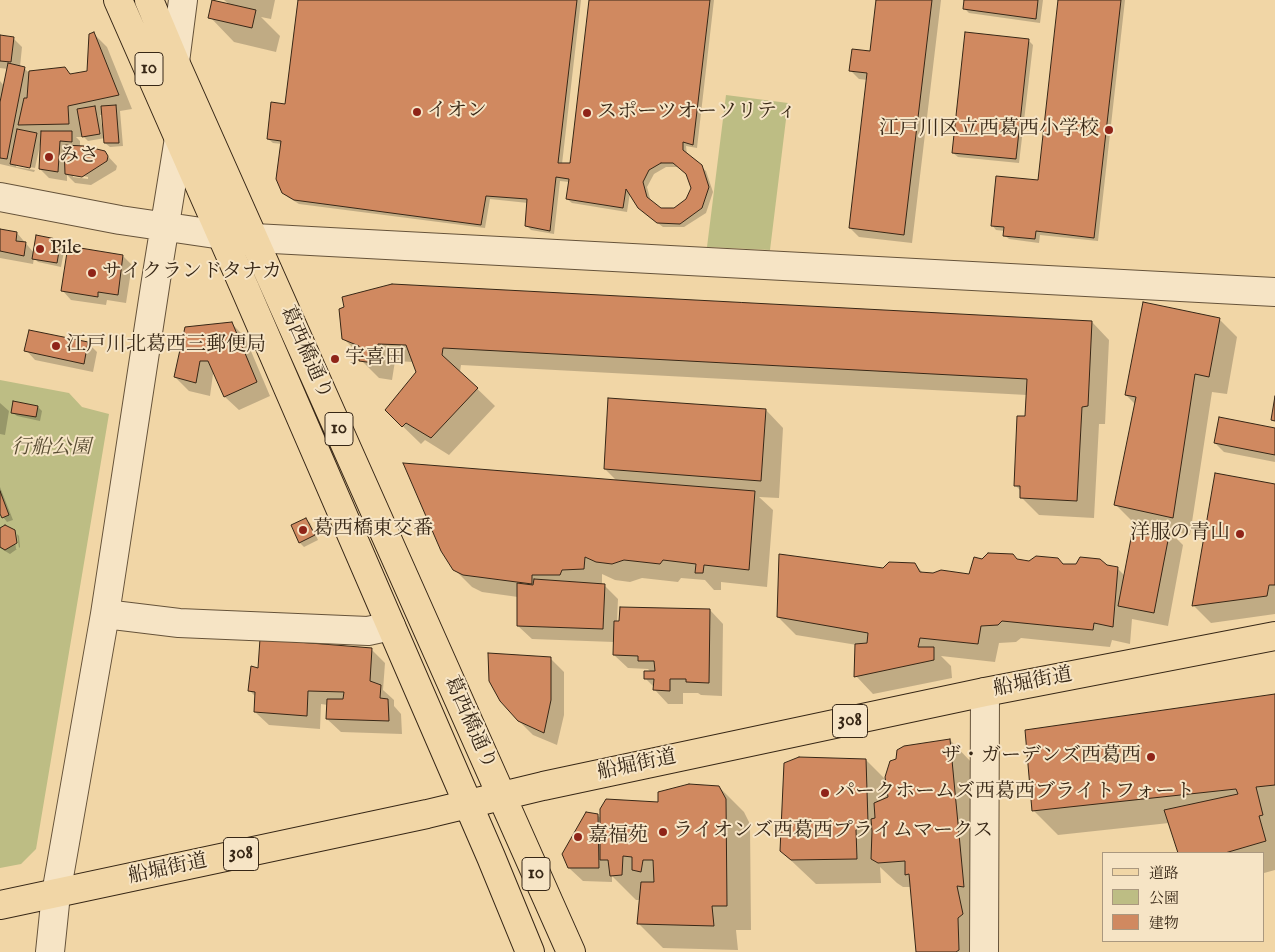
<!DOCTYPE html>
<html>
<head>
<meta charset="utf-8">
<style>
	body { margin:0 }
	#map { position:relative; width:1275px; height:952px; overflow:hidden; background:#f1d6a6; font-family:"IM FELL English","Noto Serif JP",serif }
	canvas { display:block }
	.legend { position:absolute; left:1102px; top:852px; width:162px; height:90px; box-sizing:border-box; background:#f6e4c5; border:1px solid #aa987f; margin:0; padding:6px 9px; list-style:none; font-size:15px; color:#372716 }
	.legend li { display:flex; align-items:center; gap:10px; height:25px }
	.legend b { width:25px; border:1px solid #aa987f }
</style>
</head>
<body>
<div id="map">
<canvas width="1275" height="952"></canvas>
<ul class="legend">
<li><b style="height:6px;background:#f1d6a6"></b>道路</li>
<li><b style="height:14px;background:#bdbd84"></b>公園</li>
<li><b style="height:14px;background:#d08960"></b>建物</li>
</ul>
</div>
<script>
const context = document.querySelector('canvas').getContext('2d');
context.lineJoin = 'round';
function paint(path, color) {
  context.fillStyle = color;
  context.fill(path, 'evenodd');
}
function toPath(rows) {
  const path = new Path2D();
  for (const r of rows) {
    path.moveTo(r[0], r[1]);
    for (let i = 2; i < r.length; i += 2) path.lineTo(r[i], r[i + 1]);
  }
  return path;
}
function stroke(path, color, width, dash) {
  context.strokeStyle = color;
  context.lineWidth = width;
  context.lineCap = dash ? 'butt' : 'round';
  context.setLineDash(dash || []);
  context.stroke(path);
}
function write(font, color, halo, rows, align = 'center') {
  context.font = font + ' "IM FELL English","Noto Serif JP",serif';
  context.lineWidth = 4;
  context.setLineDash([]);
  context.textBaseline = 'middle';
  context.strokeStyle = halo;
  context.fillStyle = color;
  for (const [text, x, y, turn = 0] of rows) {
    context.save();
    context.translate(x, y);
    context.rotate((+turn || 0) * Math.PI / 180);
    context.textAlign = isNaN(turn) ? turn : align;
    if (halo) context.strokeText(text, 0, 0);
    context.fillText(text, 0, 0);
    context.restore();
  }
}
const green = toPath([
	[726,95,788,103,770,250,707,247],
	[0,380,69,393,82,407,109,414,36,849,21,864,0,868]
]);
const shadow = toPath([
	[224,0,275,0,271,19,261,17,280,36,276,52,234,42,210,17,230,5],
	[299,0,581,0,562,164,571,164,590,0,714,0,697,148,686,146,687,155,706,171,713,192,706,213,684,227,663,227,643,212,630,193,627,212,572,203,567,199,569,182,560,181,554,234,531,230,527,226,528,203,490,199,485,228,299,204,288,197,283,193,282,144,273,143,268,139,287,105],
	[666,167,678,167,687,174,692,188,687,200,675,209,661,210,651,202,647,187,654,174],
	[877,0,941,0,912,243,859,237,850,228,868,80,859,79,850,70,871,52],
	[965,0,1043,0,1040,23,969,13,964,8],
	[1059,0,1125,0,1098,241,1040,235,1039,243,1009,239,1004,235,1005,231,996,230,992,225,1039,182],
	[94,34,107,47,132,109,120,111,123,146,110,147,105,143,105,138,88,141,82,135,82,137,76,137,80,141,80,147,104,152,117,166,116,170,91,185,75,183,67,175,67,181,49,178,40,169,41,145,40,145,35,168,16,164,16,167,35,170,34,172,0,164,0,81,4,86,8,69,0,68,0,36,13,38,22,47,20,67,24,68,28,72,65,69,72,75,88,72],
	[100,115,103,115,104,131,103,131],
	[73,174,88,177,88,179,73,177],
	[1029,41,1033,45,1019,163,958,157,953,153],
	[0,230,17,233,34,253,61,242,65,246,61,267,38,262,34,258,33,264,0,258],
	[69,248,123,256,132,265,126,303,107,300,106,305,71,300,62,290],
	[1219,319,1237,337,1227,394,1212,392,1190,535,1168,530,1183,545,1168,626,1132,619,1130,644,1112,640,1110,647,1021,638,1016,642,999,643,995,662,941,656,951,666,952,678,873,694,856,676,857,645,796,635,778,617,883,569,915,564,923,573,970,575,1018,561,1117,568,1125,576,1136,523,1133,522,1115,504,1136,405,1126,395],
	[1092,322,1109,340,1105,424,1099,424,1094,518,1039,515,1021,497,1021,491,1015,485,1026,418,1027,395,461,365,460,372,495,406,449,455,425,440,421,444,386,410,417,373,413,362,395,361,392,380,379,378,361,360,361,356,343,338],
	[231,323,245,337,270,396,239,410,225,397,215,374,213,374,210,396,189,391,175,377],
	[30,331,88,343,97,352,93,372,35,360,26,350],
	[0,403,9,411,5,435,0,434],
	[38,407,42,411,40,421,17,416,12,412],
	[766,410,783,428,779,498,759,497,773,510,767,587,721,582,721,590,714,590,705,580,681,578,678,582,642,578,630,582,615,580,602,574,602,585,604,585,618,599,617,622,710,610,723,624,722,696,701,695,698,693,683,693,683,704,668,704,655,690,655,688,645,678,651,672,648,669,628,668,614,655,614,642,532,639,518,626,518,597,482,592,472,587,454,569,618,482,605,469],
	[1275,429,1275,462,1224,452,1215,443],
	[1275,485,1275,614,1211,623,1193,605],
	[0,487,13,520,7,522,0,513],
	[306,519,310,523,318,540,304,547,300,543,292,526],
	[0,530,14,532,16,549,17,549,10,554,0,548],
	[17,534,19,536,20,547,19,548],
	[371,649,385,663,383,690,394,700,394,706,401,714,402,734,341,732,327,719,328,705,321,704,320,729,269,725,255,712,256,697,250,691,259,669],
	[550,658,564,672,564,715,557,745,533,735,519,721],
	[1275,695,1275,870,1264,873,1264,853,1179,853,1169,823,1058,835,1033,810],
	[950,740,974,765,982,952,917,952,912,887,903,887,897,883,880,867,881,883,816,884,781,851,866,760,887,781],
	[719,787,744,812,750,824,751,930,736,930,738,950,663,948,639,924,641,900,636,900,612,876,612,882,583,881,569,868,597,815,602,819]
]);
const building = toPath([
	[212,0,256,10,252,28,208,18,212,0],
	[298,0,577,0,558,163,570,163,589,0,710,0,693,145,683,142,683,150,702,165,709,187,702,208,680,224,657,223,638,208,626,189,623,208,566,199,569,179,556,177,550,231,525,226,527,199,486,196,481,225,294,200,282,193,276,179,281,141,267,139,271,102,285,104,298,0],
	[661,163,673,163,686,174,691,188,686,199,674,208,661,208,647,197,643,182,649,170,661,163],
	[876,0,932,0,904,235,849,228,867,73,849,71,852,49,870,51,876,0],
	[964,0,1038,0,1036,19,963,9,964,0],
	[1058,0,1121,0,1094,238,1036,231,1035,239,1003,236,1004,227,991,226,996,176,1038,180,1058,0],
	[94,32,119,95,68,106,69,124,18,125,24,98,27,98,29,71,65,67,70,74,87,71,89,34,94,32],
	[965,32,1029,39,1016,159,952,153,965,32],
	[0,35,14,37,11,62,0,61,0,35],
	[8,63,25,67,7,159,0,158,0,102,8,63],
	[116,105,119,143,104,143,101,106,116,105],
	[95,106,100,134,82,137,77,109,95,106],
	[17,129,37,133,30,168,10,164,17,129],
	[41,131,72,131,72,142,60,141,58,172,39,169,41,131],
	[64,145,84,146,105,151,108,156,107,161,82,177,65,174,64,145],
	[0,229,17,232,16,241,26,242,24,256,0,251,0,229],
	[36,235,61,240,57,263,32,259,36,235],
	[68,246,123,255,118,295,98,292,98,297,61,291,68,246],
	[392,284,1092,321,1088,406,1082,407,1077,501,1020,498,1020,486,1014,486,1017,416,1025,416,1027,379,443,348,442,355,478,388,431,438,406,423,402,427,385,410,416,372,406,345,378,344,374,363,359,361,359,346,342,339,339,309,344,307,342,297,392,284],
	[1143,302,1220,318,1209,377,1195,374,1173,518,1114,505,1136,397,1125,395,1143,302],
	[232,322,257,382,224,397,208,361,200,361,196,383,174,377,185,327,232,322],
	[29,330,88,342,84,364,24,351,29,330],
	[1275,396,1275,421,1271,420,1275,396],
	[608,398,766,409,761,481,604,469,608,398],
	[13,401,38,406,36,417,11,413,13,401],
	[1219,417,1275,428,1275,455,1214,443,1219,417],
	[403,463,755,491,749,570,704,565,703,573,695,573,696,564,663,560,660,564,624,560,612,564,596,562,585,557,584,569,562,570,560,575,532,575,532,584,463,575,453,570,441,551,403,463],
	[1215,473,1275,484,1275,585,1269,585,1267,596,1192,606,1215,473],
	[0,491,9,515,2,518,0,514,0,491],
	[306,518,315,535,299,543,291,525,306,518],
	[1134,523,1170,530,1154,613,1118,606,1134,523],
	[5,525,15,530,17,543,5,550,0,547,0,528,5,525],
	[988,553,1013,554,1017,559,1029,561,1036,556,1058,558,1063,564,1076,564,1080,557,1100,559,1107,565,1118,567,1113,627,1094,623,1093,630,1002,621,998,625,981,626,978,644,920,638,918,647,934,647,934,660,854,677,855,644,867,643,868,633,777,617,779,554,883,568,889,562,915,563,920,572,933,573,941,570,969,574,974,557,982,559,988,553],
	[534,579,605,584,603,629,517,626,517,583,533,585,534,579],
	[620,607,710,609,709,683,686,682,686,679,670,679,670,691,653,690,654,679,644,679,644,671,655,671,654,661,638,661,638,656,613,655,614,621,619,621,620,607],
	[260,639,372,648,370,681,381,685,380,698,388,699,389,721,326,719,327,699,343,699,344,692,308,691,307,716,254,712,255,692,248,691,251,666,258,668,260,639],
	[488,653,551,657,551,700,544,733,518,721,500,701,489,681,488,653],
	[1275,694,1275,785,1256,787,1263,815,1259,816,1266,841,1225,853,1178,853,1164,810,1238,794,1236,789,1032,811,1025,730,1275,694],
	[950,739,964,887,957,886,963,914,958,918,959,950,956,952,916,952,909,874,905,875,905,861,878,863,871,859,872,831,871,819,875,818,874,803,888,797,885,777,890,761,896,759,897,750,904,746,950,739],
	[799,757,866,759,868,822,856,830,857,859,791,860,780,851,784,763,799,757],
	[689,784,719,786,726,799,727,906,712,906,714,926,637,924,641,882,654,882,653,860,643,860,641,872,632,870,632,857,623,856,622,875,610,876,608,860,600,860,600,809,606,799,658,802,658,792,689,784],
	[586,812,598,814,599,868,568,868,562,854,586,812]
]);
const minor = toPath([
	[176,73,175,62,183,0],
	[0,197,120,220,222,235,254,238,1275,292],
	[105,614,179,623,368,631,391,626],
	[50,952,56,894,105,614,156,280,179,138,179,126],
	[984,952,985,692]
]);
const major = toPath([
	[118,0,246,291,491,857,530,952],
	[149,0,175,62,571,952],
	[0,905,427,814,543,786,985,692,1275,636]
]);
const markers = [
	[417,112,5,"#8f2418"],
	[587,113,5,"#8f2418"],
	[1109,130,5,"#8f2418"],
	[49,157,5,"#8f2418"],
	[40,249,5,"#8f2418"],
	[92,273,5,"#8f2418"],
	[56,346,5,"#8f2418"],
	[335,359,5,"#8f2418"],
	[303,530,5,"#8f2418"],
	[1240,534,5,"#8f2418"],
	[1151,757,5,"#8f2418"],
	[825,793,5,"#8f2418"],
	[663,832,5,"#8f2418"],
	[578,837,5,"#8f2418"]
];
const shields = [
	[149,69,28],
	[339,429,28],
	[850,721,35],
	[241,854,35],
	[536,874,28]
];
const shieldNames = [
	["10",149,69],
	["10",339,429],
	["308",850,721],
	["308",241,854],
	["10",536,874]
];
const poiNames = [
	["イオン",427,112],
	["スポーツオーソリティ",597,113],
	["江戸川区立西葛西小学校",1099,130,"right"],
	["みさ",59,157],
	["Pile",50,249],
	["サイクランドタナカ",102,273],
	["江戸川北葛西三郵便局",66,346],
	["宇喜田",345,359],
	["葛西橋東交番",313,530],
	["洋服の青山",1230,534,"right"],
	["ザ・ガーデンズ西葛西",1141,757,"right"],
	["パークホームズ西葛西ブライトフォート",835,793],
	["ライオンズ西葛西プライムマークス",673,832],
	["嘉福苑",588,837]
];
const streetNames = [
	["葛西橋通り",305,353,66],
	["船堀街道",1033,683,-11],
	["葛西橋通り",469,723,66],
	["船堀街道",637,766,-12],
	["船堀街道",168,870,-12]
];
const parkNames = [
	["行船公園",51,449]
];
paint(green, '#bdbd84');
paint(shadow, '#0003');
paint(building, '#d08960');
stroke(building, '#372716', 1);
stroke(minor, '#66533a', 30);
stroke(major, '#372716', 30);
stroke(minor, '#f6e4c5', 28);
stroke(major, '#f1d6a6', 28);
for (const [x, y, r, color] of markers) {
  const dot = new Path2D();
  dot.arc(x, y, r, 0, 2 * Math.PI);
  context.fillStyle = color;
  context.fill(dot);
  stroke(dot, '#f6e4c5', 2);
}
for (const [x, y, w] of shields) {
  const box = new Path2D();
  box.roundRect(x - w / 2, y - 16.5, w, 33, 4);
  context.fillStyle = '#f6e4c5';
  context.fill(box);
  stroke(box, '#372716', 1);
}
write('bold 19px', '#372716', null, shieldNames);
write('20px', '#372716', '#f6e4c5', poiNames, 'left');
write('20px', '#372716', '#f6e4c5', streetNames);
write('italic 20px', '#584c32', '#f6e4c5', parkNames);
</script>
</body>
</html>
